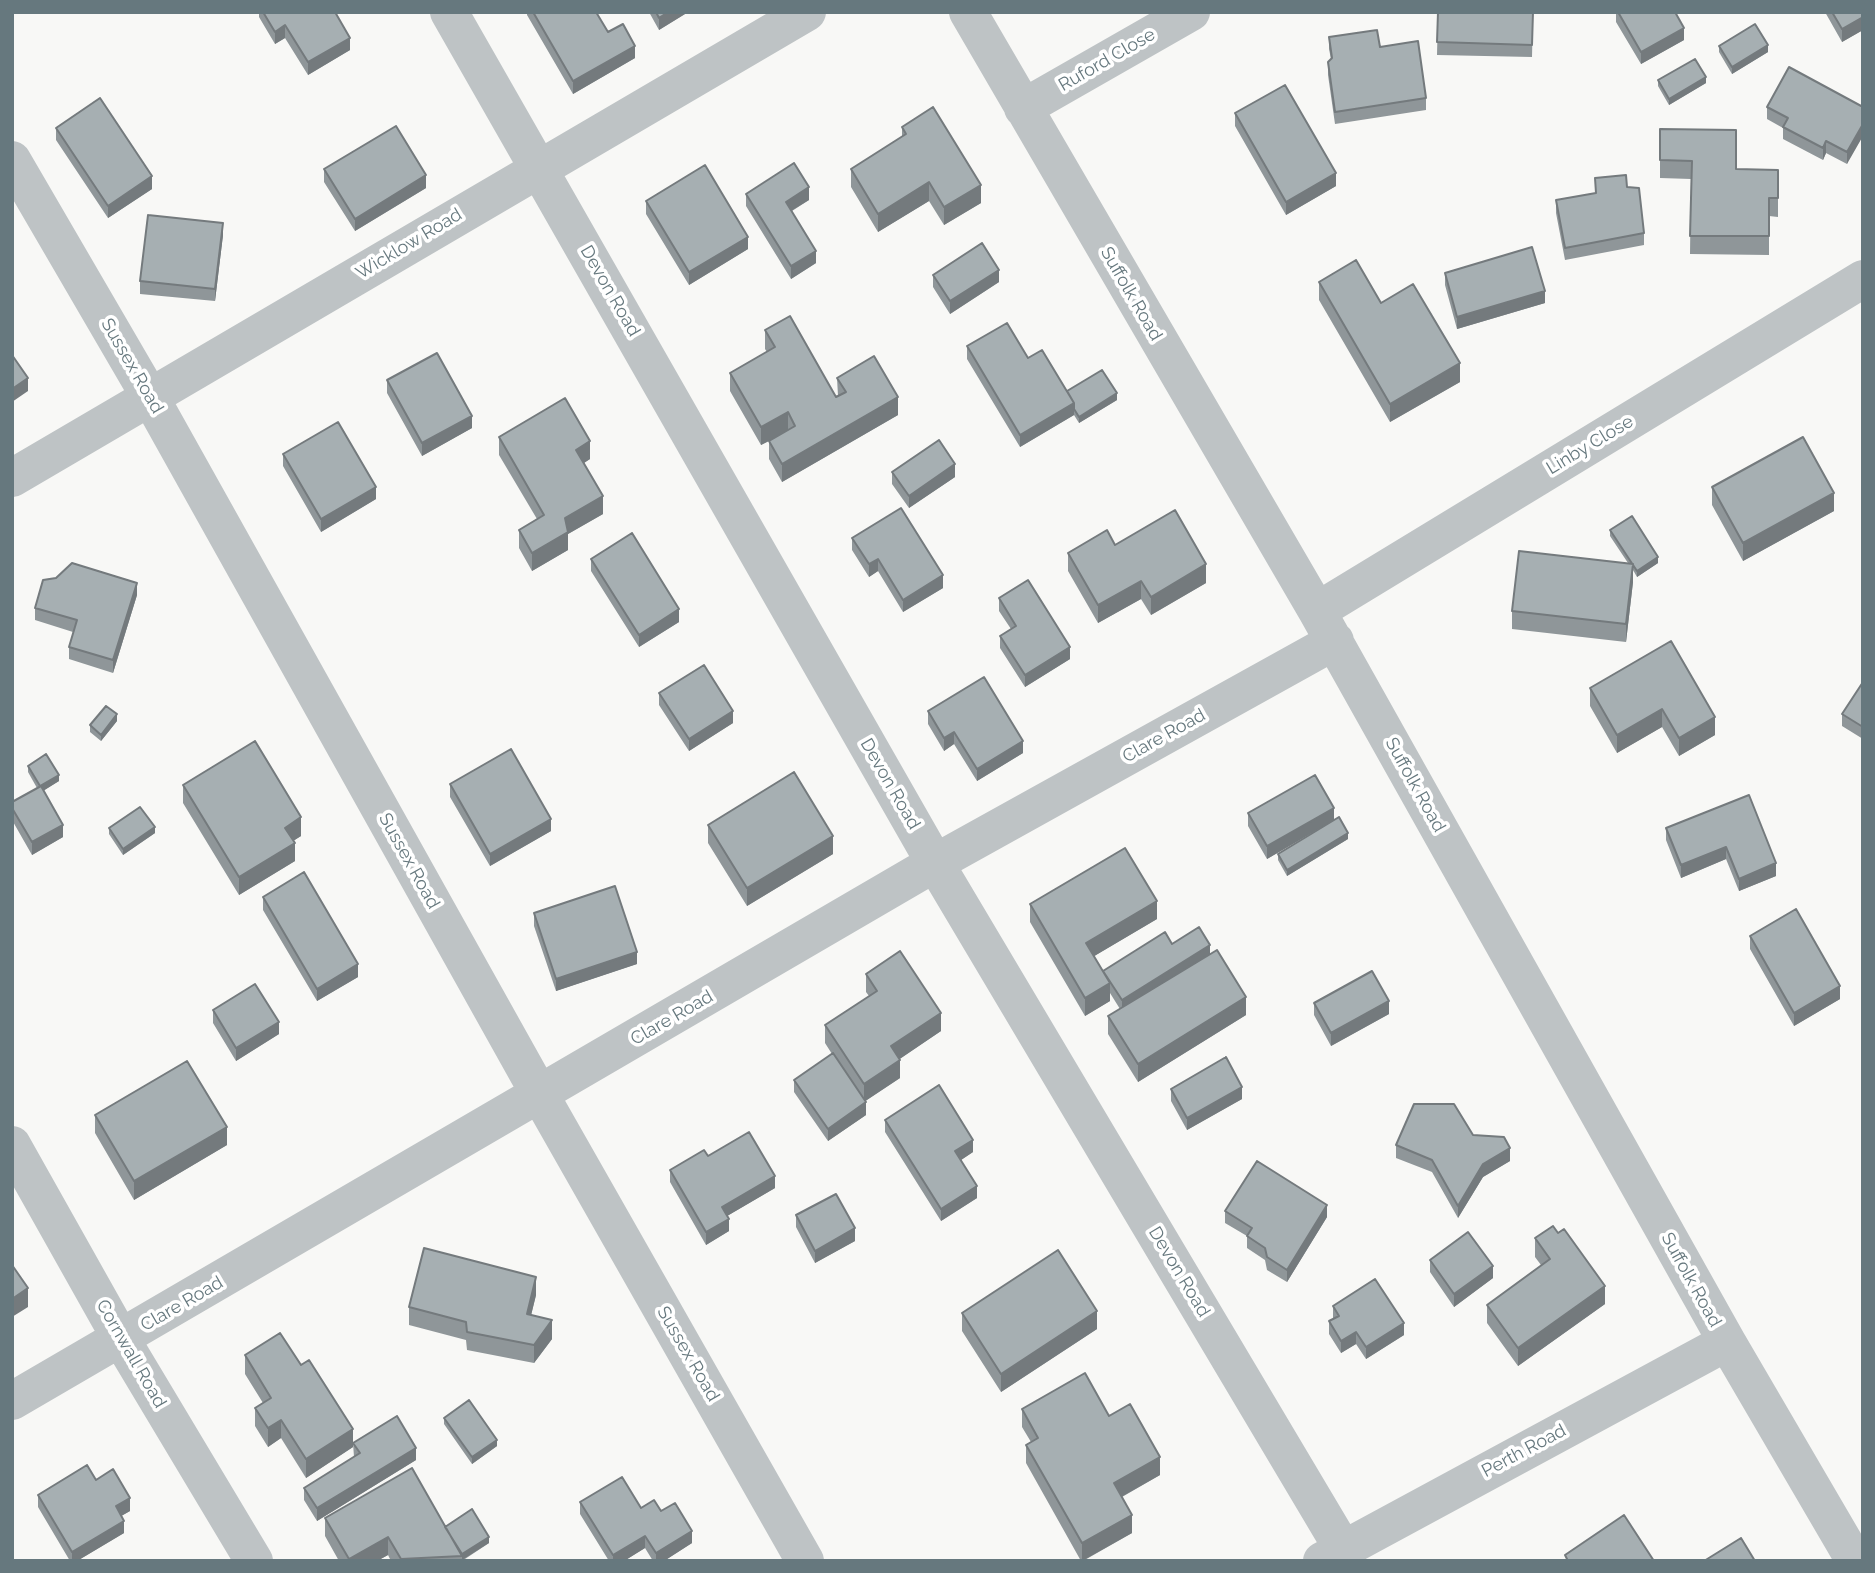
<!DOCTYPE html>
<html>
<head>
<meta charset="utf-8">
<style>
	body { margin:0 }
	#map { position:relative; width:1875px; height:1573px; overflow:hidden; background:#f8f8f6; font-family:Raleway,sans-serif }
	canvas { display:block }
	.frame { position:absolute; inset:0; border:14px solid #66787e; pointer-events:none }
</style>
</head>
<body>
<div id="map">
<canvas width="1875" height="1573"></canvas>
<div class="frame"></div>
</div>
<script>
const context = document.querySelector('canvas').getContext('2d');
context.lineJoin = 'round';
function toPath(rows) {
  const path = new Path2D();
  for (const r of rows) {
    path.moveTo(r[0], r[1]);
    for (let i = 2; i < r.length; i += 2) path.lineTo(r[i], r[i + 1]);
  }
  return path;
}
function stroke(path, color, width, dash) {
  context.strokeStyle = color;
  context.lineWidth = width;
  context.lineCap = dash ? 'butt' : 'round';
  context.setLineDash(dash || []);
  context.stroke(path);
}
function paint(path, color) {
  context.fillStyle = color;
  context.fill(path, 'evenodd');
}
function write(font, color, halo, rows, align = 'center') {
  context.font = font + ' Raleway,sans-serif';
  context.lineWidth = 7;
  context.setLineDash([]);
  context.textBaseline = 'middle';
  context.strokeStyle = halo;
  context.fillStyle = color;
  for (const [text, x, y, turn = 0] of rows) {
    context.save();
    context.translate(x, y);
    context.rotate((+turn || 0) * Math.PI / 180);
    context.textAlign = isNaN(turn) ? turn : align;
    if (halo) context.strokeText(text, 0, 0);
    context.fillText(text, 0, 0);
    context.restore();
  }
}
const minor = toPath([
	[449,12,935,863,1343,1549],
	[968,12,1317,611,1727,1342,1855,1561],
	[1023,108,1191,12],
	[12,160,150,397,540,1095,805,1561],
	[12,478,807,12],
	[1317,611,1863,279],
	[12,1145,121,1339,254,1561],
	[12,1401,935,863,1335,641],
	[1322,1561,1727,1342]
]);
const wall = toPath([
	[259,12,335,12,350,50,308,75,285,38,275,44,259,17],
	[527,12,596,12,608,32,635,58,573,94,527,15],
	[649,12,685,12,685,14,659,30],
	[1438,12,1533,12,1532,57,1437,55],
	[1616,12,1675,12,1684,40,1641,64,1616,22],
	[1825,12,1863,12,1863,30,1842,42],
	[1329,37,1380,47,1426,98,1426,110,1335,124,1328,75,1328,62,1331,59,1329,49],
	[1719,46,1768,52,1732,74,1719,52],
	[1658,80,1706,83,1669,105,1658,86],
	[1767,107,1863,107,1847,164,1826,153,1823,160,1783,139,1783,128,1767,119],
	[1235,113,1336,186,1286,215,1235,126],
	[902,127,981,203,944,225,929,201,878,232,851,187,851,169,902,137],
	[56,128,152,189,108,218,56,140],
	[1660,129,1736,169,1778,170,1778,217,1769,216,1769,255,1690,254,1691,179,1660,178],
	[324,169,426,188,355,231,324,182],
	[1595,178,1627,187,1644,233,1644,245,1565,260,1556,213,1556,200,1595,193],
	[746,194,809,200,792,211,816,263,791,279,746,206],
	[646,201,748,249,689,285,646,214],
	[223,235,215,301,140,294,140,281],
	[1445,273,1545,303,1457,329,1445,285],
	[933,275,999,282,950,314,933,287],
	[1319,282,1381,303,1460,382,1390,422,1319,300],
	[765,330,836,397,838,396,837,378,898,415,782,482,769,459,769,441,761,445,730,391,730,373,767,352,765,349],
	[967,346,1028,358,1067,391,1117,400,1079,423,1074,415,1020,447,967,359],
	[387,380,472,428,422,456,387,393],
	[499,437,590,459,584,463,603,514,568,534,568,550,532,571,519,548,519,530,537,519,499,455],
	[283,454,376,499,321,532,283,466],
	[892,472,955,477,909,508,892,484],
	[1712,487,1834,511,1743,561,1712,505],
	[1610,530,1658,563,1637,577,1633,570,1633,582,1626,642,1512,629,1512,611,1628,563,1610,536],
	[852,538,943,588,903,612,878,571,869,577,852,550],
	[1115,545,1206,583,1151,615,1141,599,1098,623,1068,571,1068,553],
	[591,559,679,622,639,647,591,571],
	[137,595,113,673,69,659,69,647,73,632,35,620,35,608],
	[999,598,1070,659,1025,687,1000,648,1000,636,1011,629,999,611],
	[1863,682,1863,739,1842,726,1842,714],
	[1590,688,1715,717,1715,735,1679,756,1662,727,1617,753,1590,706],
	[659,693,733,723,689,751,659,705],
	[928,711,1023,753,977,781,954,744,944,751,928,724],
	[117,721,101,741,90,732,90,725],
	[28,766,59,781,44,790,63,837,32,855,12,820,12,802,37,788,28,772],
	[450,784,551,831,490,866,450,797],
	[183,785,301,836,293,841,295,861,239,895,183,803],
	[1749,795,1776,876,1739,891,1726,859,1681,878,1666,840,1666,828],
	[1248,813,1334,820,1267,859,1248,826],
	[708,825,833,854,747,906,708,843],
	[109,828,155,833,123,855,109,834],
	[1348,839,1287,876,1278,860,1278,854],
	[263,897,358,977,317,1001,263,910],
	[1030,904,1157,919,1094,956,1103,972,1172,944,1210,954,1246,1015,1138,1082,1108,1034,1108,1016,1120,1009,1110,993,1110,1001,1085,1016,1030,922],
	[534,913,637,964,556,991,534,926],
	[1750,936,1840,999,1794,1026,1750,949],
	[866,974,941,1031,899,1059,900,1078,865,1101,866,1115,828,1141,794,1092,794,1080,832,1054,825,1043,825,1025,869,996,866,992],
	[1314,1003,1389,1014,1331,1046,1314,1015],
	[213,1010,279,1034,236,1061,213,1023],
	[1171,1089,1242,1099,1187,1130,1171,1101],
	[95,1115,227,1145,134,1200,95,1133],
	[885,1120,973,1152,961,1160,977,1198,941,1221,885,1132],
	[1473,1135,1510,1161,1483,1177,1458,1218,1432,1172,1396,1158,1396,1145],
	[708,1156,775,1188,727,1216,729,1231,706,1245,670,1182,670,1170],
	[1225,1211,1327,1217,1287,1282,1267,1270,1265,1260,1247,1248,1247,1236,1225,1223],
	[796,1215,855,1241,815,1263,796,1227],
	[1535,1238,1605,1304,1518,1366,1487,1323,1487,1305,1541,1265,1535,1257],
	[1430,1260,1493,1278,1454,1307,1430,1272],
	[536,1295,531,1315,552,1339,534,1363,467,1350,466,1340,409,1325,409,1307],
	[1333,1306,1404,1335,1366,1359,1356,1344,1341,1353,1329,1334,1329,1321,1333,1319],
	[962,1313,1097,1329,1001,1392,962,1331],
	[245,1355,353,1447,306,1478,281,1438,268,1447,255,1426,255,1408,263,1403,245,1374],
	[1022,1409,1109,1416,1160,1475,1122,1497,1132,1533,1083,1561,1081,1561,1026,1463,1026,1445,1031,1442,1022,1427],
	[444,1418,497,1446,472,1464,444,1424],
	[353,1443,416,1460,317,1521,304,1500,304,1488,354,1457],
	[96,1480,130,1511,121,1516,124,1533,77,1561,70,1561,38,1507,38,1495],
	[580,1502,641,1508,661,1511,692,1543,664,1561,653,1561,645,1548,624,1561,609,1561,580,1514],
	[325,1518,445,1527,489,1543,462,1561,391,1561,388,1555,377,1561,339,1561,325,1536]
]);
const shadedWall = toPath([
	[668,12,685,12,685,14,659,30,659,18],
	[1863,17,1863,30,1842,42,1842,29],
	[285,25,285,38,275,44,275,32],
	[1684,28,1684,40,1641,64,1641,52],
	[350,38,350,50,308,75,308,62],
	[1768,45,1768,52,1732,74,1732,67],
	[635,46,635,58,573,94,573,81],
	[1706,77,1706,83,1669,105,1669,99],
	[1863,124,1863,136,1847,164,1847,152],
	[1826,141,1826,153,1823,160,1823,148],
	[1336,173,1336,186,1286,215,1286,202],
	[426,175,426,188,355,231,355,219],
	[152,176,152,189,108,218,108,206],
	[929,182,929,201,878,232,878,214],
	[981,185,981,203,944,225,944,207],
	[809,187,809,200,786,214,786,202],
	[223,223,223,235,215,301,215,289],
	[748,237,748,249,689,285,689,272],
	[816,251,816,263,791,279,791,266],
	[999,270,999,282,950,314,950,301],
	[1545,291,1545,303,1457,329,1457,317],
	[1460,363,1460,382,1390,422,1390,404],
	[28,378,28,391,12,402,12,389],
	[1117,393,1117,400,1079,423,1079,417],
	[898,397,898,415,782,482,782,464],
	[1074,403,1074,415,1020,447,1020,435],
	[788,412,788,431,761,445,761,427],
	[472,416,472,428,422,456,422,443],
	[590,441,590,459,576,468,576,450],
	[955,464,955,477,909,508,909,496],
	[376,487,376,499,321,532,321,519],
	[1834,493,1834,511,1743,561,1743,543],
	[603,496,603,514,568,534,568,550,532,571,532,553,565,518],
	[1658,557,1658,563,1637,577,1637,571],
	[878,559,878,571,869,577,869,564],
	[1206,564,1206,583,1151,615,1151,597],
	[1633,564,1633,582,1626,642,1626,624],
	[943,575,943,588,903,612,903,600],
	[1141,581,1141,599,1098,623,1098,605],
	[137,583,137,595,113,673,113,660],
	[679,609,679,622,639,647,639,635],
	[1070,647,1070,659,1025,687,1025,675],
	[1662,709,1662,727,1617,753,1617,735],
	[733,711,733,723,689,751,689,739],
	[117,714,117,721,101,741,101,735],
	[1715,717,1715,735,1679,756,1679,738],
	[954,732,954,744,944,751,944,738],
	[1023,741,1023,753,977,781,977,769],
	[59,775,59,781,40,793,40,786],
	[1334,808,1334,820,1267,859,1267,846],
	[301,817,301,836,285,846,285,828],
	[551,819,551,831,490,866,490,854],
	[63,825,63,837,32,855,32,842],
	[155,827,155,833,123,855,123,849],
	[1348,833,1348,839,1287,876,1287,870],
	[833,836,833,854,747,906,747,888],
	[295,843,295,861,239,895,239,877],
	[1726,847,1726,859,1681,878,1681,865],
	[1776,863,1776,876,1739,891,1739,879],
	[1157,901,1157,919,1086,961,1086,943],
	[1210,945,1210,958,1122,1013,1122,1000],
	[637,952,637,964,556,991,556,979],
	[358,964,358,977,317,1001,317,989],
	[1110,983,1110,1001,1085,1016,1085,998],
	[1840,986,1840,999,1794,1026,1794,1013],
	[1246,997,1246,1015,1138,1082,1138,1064],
	[1389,1001,1389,1014,1331,1046,1331,1033],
	[941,1013,941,1031,891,1065,891,1046],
	[279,1022,279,1034,236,1061,236,1048],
	[900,1060,900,1078,864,1102,864,1084],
	[1242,1087,1242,1099,1187,1130,1187,1118],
	[866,1102,866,1115,828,1141,828,1129],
	[227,1127,227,1145,134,1200,134,1181],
	[973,1140,973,1152,955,1164,955,1151],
	[1510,1148,1510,1161,1483,1177,1458,1218,1458,1206,1483,1164],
	[775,1176,775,1188,722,1219,722,1207],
	[977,1186,977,1198,941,1221,941,1209],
	[1327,1205,1327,1217,1287,1282,1287,1270],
	[729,1219,729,1231,706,1245,706,1232],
	[855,1228,855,1241,815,1263,815,1251],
	[1493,1266,1493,1278,1454,1307,1454,1294],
	[536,1277,536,1295,527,1332,527,1314],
	[1605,1286,1605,1304,1518,1366,1518,1348],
	[28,1288,28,1307,12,1317,12,1299],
	[1097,1311,1097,1329,1001,1392,1001,1374],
	[552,1320,552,1339,534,1363,534,1345],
	[1404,1323,1404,1335,1366,1359,1366,1347],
	[1356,1332,1356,1344,1341,1353,1341,1341],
	[281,1420,281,1438,268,1447,268,1428],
	[353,1429,353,1447,306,1478,306,1459],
	[497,1440,497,1446,472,1464,472,1457],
	[416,1448,416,1460,317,1521,317,1508],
	[1160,1457,1160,1475,1114,1501,1114,1483],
	[130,1498,130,1511,116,1519,116,1506],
	[1132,1515,1132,1533,1082,1561,1082,1543],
	[124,1521,124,1533,77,1561,72,1561,72,1552],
	[692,1531,692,1543,664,1561,656,1561,656,1553],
	[645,1536,645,1548,624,1561,613,1561,613,1555],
	[388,1537,388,1555,377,1561,349,1561,349,1559],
	[489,1537,489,1543,462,1560,462,1554]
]);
const building = toPath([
	[263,12,335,12,350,38,308,62,285,25,275,32,263,12],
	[533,12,596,12,608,32,623,24,635,46,573,81,533,12],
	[656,12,668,12,659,18,656,12],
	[1438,12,1533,12,1532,45,1437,42,1438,12],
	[1618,12,1675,12,1684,28,1641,52,1618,12],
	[1832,12,1863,12,1863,17,1842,29,1832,12],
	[1755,24,1768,45,1732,67,1719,46,1755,24],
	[1377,30,1380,47,1418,41,1426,98,1335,112,1328,62,1332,58,1329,37,1377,30],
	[1695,59,1706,77,1669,99,1658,80,1695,59],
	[1789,67,1863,107,1863,124,1847,152,1826,141,1823,148,1783,127,1788,118,1767,107,1789,67],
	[1285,85,1336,173,1286,202,1235,113,1285,85],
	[100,98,152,176,108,206,56,128,100,98],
	[933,107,981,185,944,207,929,182,878,214,851,169,906,134,902,127,933,107],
	[396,126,426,175,355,219,324,169,396,126],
	[1660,129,1736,130,1736,169,1778,170,1778,198,1769,198,1769,236,1690,236,1692,161,1660,160,1660,129],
	[794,163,809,187,786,202,816,251,791,266,746,194,794,163],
	[705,165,748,237,689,272,646,201,705,165],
	[1626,175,1627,187,1639,188,1644,233,1565,248,1556,200,1596,193,1595,178,1626,175],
	[148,215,223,223,215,289,140,281,148,215],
	[982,243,999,270,950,301,933,275,982,243],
	[1532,247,1545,291,1457,317,1445,273,1532,247],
	[1356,260,1381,303,1413,284,1460,363,1390,404,1319,282,1356,260],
	[790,316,836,397,846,392,837,378,874,356,898,397,782,464,769,441,795,426,788,412,761,427,730,373,775,347,765,330,790,316],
	[1007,323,1028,358,1042,350,1074,403,1020,435,967,346,1007,323],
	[437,353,472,416,422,443,387,380,437,353],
	[12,355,28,378,12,389,12,355],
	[1102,370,1117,393,1079,417,1074,409,1074,403,1067,391,1102,370],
	[565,398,590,441,576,450,603,496,565,518,568,532,532,553,519,530,544,515,499,437,565,398],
	[338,422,376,487,321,519,283,454,338,422],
	[1803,437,1834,493,1743,543,1712,487,1803,437],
	[939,440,955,464,909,496,892,472,939,440],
	[901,508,943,575,903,600,878,559,869,564,852,538,901,508],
	[1175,510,1206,564,1151,597,1141,581,1098,605,1068,553,1107,530,1115,545,1175,510],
	[1632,516,1658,557,1637,571,1610,530,1632,516],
	[632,533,679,609,639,635,591,559,632,533],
	[1519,551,1633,564,1626,624,1512,611,1519,551],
	[72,563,137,583,113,660,69,647,77,620,35,608,43,580,56,578,72,563],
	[1028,580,1070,647,1025,675,1000,636,1016,626,999,598,1028,580],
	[1671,641,1715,717,1679,738,1662,709,1617,735,1590,688,1671,641],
	[704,665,733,711,689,739,659,693,704,665],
	[984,677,1023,741,977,769,954,732,944,738,928,711,984,677],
	[1863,682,1863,727,1842,714,1863,682],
	[106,706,117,714,101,735,90,725,106,706],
	[255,741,301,817,285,828,295,843,239,877,183,785,255,741],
	[511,749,551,819,490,854,450,784,511,749],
	[46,754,59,775,40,786,28,766,46,754],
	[794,772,833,836,747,888,708,825,794,772],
	[1315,775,1334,808,1267,846,1248,813,1315,775],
	[41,786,63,825,32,842,12,808,12,802,41,786],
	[1749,795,1776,863,1739,879,1726,847,1681,865,1666,828,1749,795],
	[140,807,155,827,123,849,109,828,140,807],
	[1339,817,1348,833,1287,870,1278,854,1339,817],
	[1125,848,1157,901,1086,943,1110,983,1085,998,1030,904,1125,848],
	[304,872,358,964,317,989,263,897,304,872],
	[615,886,637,952,556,979,534,913,615,886],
	[1796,909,1840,986,1794,1013,1750,936,1796,909],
	[1199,927,1210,945,1122,1000,1103,971,1165,932,1172,944,1199,927],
	[1217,950,1246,997,1138,1064,1108,1016,1217,950],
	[900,951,941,1013,891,1046,900,1060,864,1084,825,1025,877,991,866,974,900,951],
	[1372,971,1389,1001,1331,1033,1314,1003,1372,971],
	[255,984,279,1022,236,1048,213,1010,255,984],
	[833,1053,866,1102,828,1129,794,1080,833,1053],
	[1226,1057,1242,1087,1187,1118,1171,1089,1226,1057],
	[187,1061,227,1127,134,1181,95,1115,187,1061],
	[939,1085,973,1140,955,1151,977,1186,941,1209,885,1120,939,1085],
	[1414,1104,1454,1104,1473,1135,1504,1137,1510,1148,1483,1164,1458,1206,1432,1160,1396,1145,1414,1104],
	[749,1132,775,1176,722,1207,729,1219,706,1232,670,1170,704,1150,708,1156,749,1132],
	[1257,1161,1327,1205,1287,1270,1267,1257,1265,1248,1247,1236,1252,1228,1225,1211,1257,1161],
	[836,1194,855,1228,815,1251,796,1215,836,1194],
	[1553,1226,1558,1233,1564,1229,1605,1286,1518,1348,1487,1305,1550,1259,1535,1238,1553,1226],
	[1468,1232,1493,1266,1454,1294,1430,1260,1468,1232],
	[424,1248,536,1277,527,1314,552,1320,534,1345,467,1332,466,1322,409,1307,424,1248],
	[1058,1250,1097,1311,1001,1374,962,1313,1058,1250],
	[12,1265,28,1288,12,1299,12,1265],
	[1375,1279,1404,1323,1366,1347,1356,1332,1341,1341,1329,1321,1339,1316,1333,1306,1375,1279],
	[280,1333,301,1365,309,1360,353,1429,306,1459,281,1420,268,1428,255,1408,271,1398,245,1355,280,1333],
	[1085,1373,1109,1416,1130,1404,1160,1457,1114,1483,1132,1515,1082,1543,1026,1445,1038,1438,1022,1409,1085,1373],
	[469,1400,497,1440,472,1457,444,1418,469,1400],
	[397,1416,416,1448,317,1508,304,1488,360,1453,353,1443,397,1416],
	[87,1465,96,1480,113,1469,130,1498,116,1506,124,1521,72,1552,38,1495,87,1465],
	[412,1468,462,1556,401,1559,388,1537,349,1559,325,1518,412,1468],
	[622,1477,641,1508,654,1500,661,1511,675,1503,692,1531,656,1553,645,1536,613,1555,580,1502,622,1477],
	[472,1509,489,1537,462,1554,445,1527,472,1509],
	[1624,1515,1654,1561,1568,1561,1565,1555,1624,1515],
	[1741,1538,1755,1561,1704,1561,1741,1538]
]);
const streetNames = [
	["Ruford Close",1107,60,-30],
	["Wicklow Road",409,244,-31],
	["Devon Road",610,291,60],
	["Suffolk Road",1131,294,60],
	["Sussex Road",132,366,60],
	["Linby Close",1590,445,-31],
	["Clare Road",1164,736,-29],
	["Devon Road",890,784,60],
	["Suffolk Road",1415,785,61],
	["Sussex Road",409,861,61],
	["Clare Road",672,1018,-30],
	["Devon Road",1179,1272,59],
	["Suffolk Road",1691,1280,61],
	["Clare Road",182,1304,-30],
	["Cornwall Road",131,1354,60],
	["Sussex Road",688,1354,60],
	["Perth Road",1524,1451,-28]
];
stroke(minor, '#bec3c5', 38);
paint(wall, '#8f9699');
paint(shadedWall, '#747a7d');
paint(building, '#a6afb2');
stroke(building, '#747a7d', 2);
write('18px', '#66787e', '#fff', streetNames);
</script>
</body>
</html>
